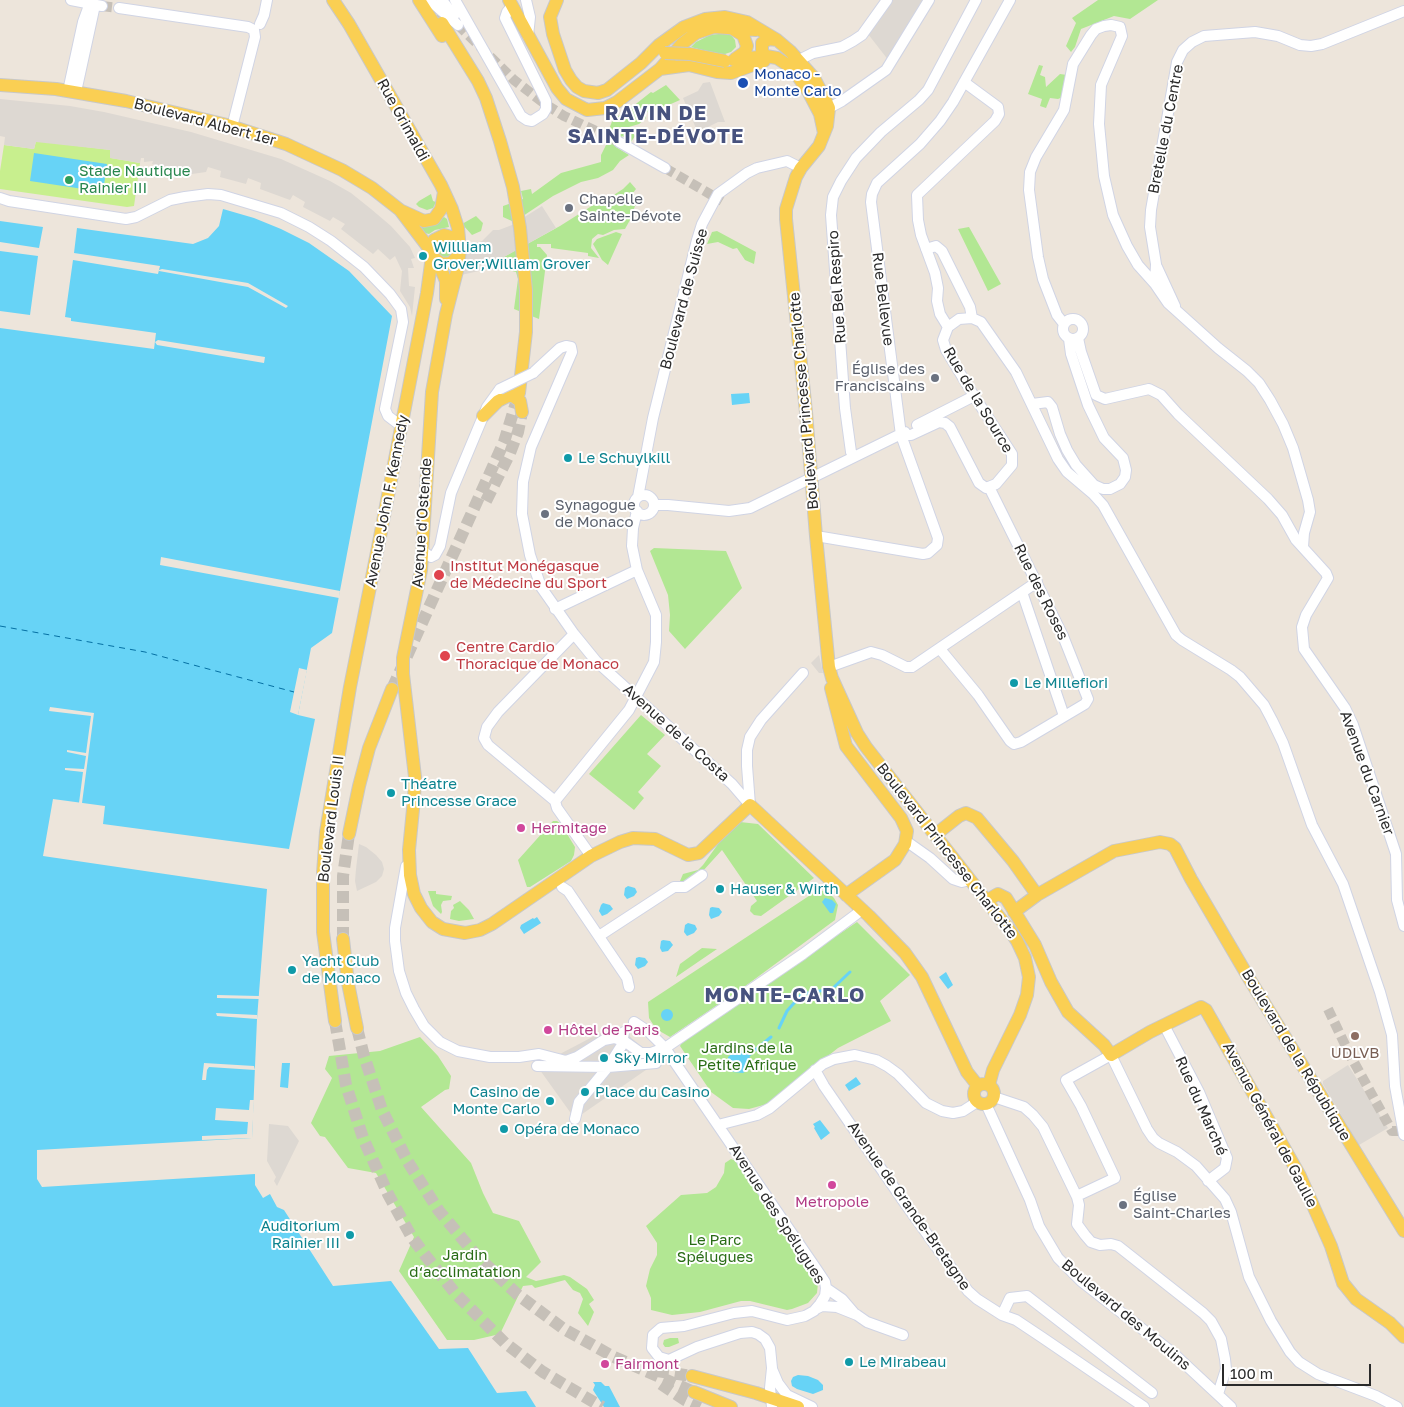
<!DOCTYPE html>
<html>
<head>
<meta charset="utf-8">
<style>
	body { margin:0 }
	#map { position:relative; width:1404px; height:1407px; overflow:hidden; background:#ede5db; font-family:"Golos Text",sans-serif }
	canvas { display:block }
	.scale { position:absolute; left:1222px; top:1364px; width:149px; height:22px; box-sizing:border-box; border:2px solid #2a2a2a; border-top:0; padding-left:6px; font-size:15px; line-height:18px; white-space:nowrap; color:#2a2a2a; -webkit-text-stroke:4px #fff; paint-order:stroke }
</style>
</head>
<body>
<div id="map">
<canvas width="1404" height="1407"></canvas>
<div class="scale">100 m</div>
</div>
<script>
const context = document.querySelector('canvas').getContext('2d');
context.lineJoin = 'round';
function paint(path, color) {
  context.fillStyle = color;
  context.fill(path, 'evenodd');
}
function toPath(rows) {
  const path = new Path2D();
  for (const r of rows) {
    if (r.length === 3) {
      path.moveTo(r[0] + r[2], r[1]);
      path.arc(r[0], r[1], r[2], 0, 2 * Math.PI);
      continue;
    }
    path.moveTo(r[0], r[1]);
    for (let i = 2; i < r.length; i += 2) path.lineTo(r[i], r[i + 1]);
  }
  return path;
}
function stroke(path, color, width, dash) {
  context.strokeStyle = color;
  context.lineWidth = width;
  context.lineCap = dash ? 'butt' : 'round';
  context.setLineDash(dash || []);
  context.stroke(path);
}
function write(font, color, halo, rows, align = 'center') {
  context.font = font + ' "Golos Text",sans-serif';
  context.lineWidth = 4;
  context.setLineDash([]);
  context.textBaseline = 'middle';
  context.strokeStyle = halo;
  context.fillStyle = color;
  for (const [text, x, y, turn = 0] of rows) {
    context.save();
    context.translate(x, y);
    context.rotate((+turn || 0) * Math.PI / 180);
    context.textAlign = isNaN(turn) ? turn : align;
    if (halo) context.strokeText(text, 0, 0);
    context.fillText(text, 0, 0);
    context.restore();
  }
}
const green = toPath([
	[1098,0,1158,0,1130,19,1114,16,1081,29,1075,47,1071,52,1066,46,1076,23,1072,18],
	[726,33,731,35,735,40,736,47,731,52,725,54,717,54,691,47,696,42,710,35],
	[1039,65,1043,66,1040,75,1045,77,1046,87,1060,74,1067,75,1065,96,1058,99,1050,98,1046,108,1040,106,1042,99,1028,94],
	[666,85,680,100,664,107,656,105,645,114,646,118,639,124,629,127,635,136,631,142,622,136,616,147,629,155,620,161,613,170,598,178,581,182,553,196,514,222,503,217,503,206,523,199,521,191,531,189,532,194,561,173,601,162,601,155,607,143,604,142,613,119,627,111,651,92,653,93],
	[630,182,636,189,633,193,639,203,635,206,630,220,625,229,614,230,603,235,598,234,592,239,591,248,599,258,588,256,588,253,551,248,551,244,537,244,537,247,540,247,547,255,539,319,514,309,518,279,516,272,489,265,560,226,598,202,600,204,623,189],
	[431,194,433,201,436,202,433,208,427,210,419,207,416,204,419,201],
	[476,216,483,223,481,231,472,235,462,224],
	[444,217,447,219,449,227,435,230,429,234,425,233,418,223,437,222],
	[969,227,1001,284,988,291,958,229],
	[717,231,756,252,754,264,745,260,737,248,733,249,718,242,707,244,712,232],
	[616,232,622,234,608,265,602,260,593,244,597,239],
	[445,250,7],
	[654,548,726,551,742,588,685,649,669,631,670,615,668,595,650,551],
	[641,715,665,735,647,754,661,766,638,792,644,798,634,810,589,774],
	[553,821,557,821,561,824,575,847,574,855,571,861,530,887,527,887,518,860],
	[740,822,758,824,814,878,761,916,754,915,750,911,751,906,757,901,722,850,702,872,681,884,680,881,683,874,698,870,703,865,726,833,732,830],
	[818,890,828,892,834,898,838,905,835,920,744,987,670,1037,656,1029,649,1018,648,1002],
	[428,891,436,891,436,894,452,896,451,900,443,901,441,905,442,912,441,914,433,906],
	[460,901,469,910,474,919,459,921,450,919,451,911,454,908,453,905],
	[857,922,910,975,880,1001,891,1021,838,1048,767,1104,749,1109,733,1108,711,1092,680,1046,685,1038],
	[702,948,717,949,676,977,680,964],
	[420,1037,438,1056,451,1076,449,1089,445,1090,421,1107,471,1163,483,1193,493,1213,519,1221,541,1262,526,1277,536,1281,564,1275,570,1277,587,1289,594,1300,589,1304,594,1312,588,1326,578,1313,583,1299,580,1293,573,1290,565,1280,535,1288,532,1285,523,1286,500,1334,474,1340,447,1340,399,1271,414,1237,376,1173,348,1168,325,1137,320,1136,311,1123,332,1078,325,1069,329,1056,380,1051],
	[731,1159,736,1161,814,1275,818,1283,817,1293,808,1303,792,1309,787,1310,750,1301,741,1301,700,1312,672,1315,651,1310,651,1298,646,1286,650,1269,657,1255,657,1243,646,1226,681,1195,707,1193,716,1187,724,1173,725,1163],
	[670,1338,678,1338,679,1343,669,1347,665,1347,663,1344,664,1340]
]);
const pitch = toPath([
	[36,141,111,150,111,158,140,163,134,206,127,207,0,189,0,171,4,145,34,149]
]);
const plaza = toPath([
	[890,0,927,0,889,61,868,34],
	[710,82,725,122,718,122,704,129,698,133,683,98,698,91,703,83],
	[0,99,70,106,104,112,191,132,281,159,330,181,351,193,371,209,391,226,410,247,415,258,411,259,414,268,408,268,409,286,415,287,412,316,410,307,400,291,402,271,395,256,390,260,378,249,373,254,341,229,345,224,333,217,330,221,303,207,305,202,293,195,290,200,260,189,261,183,248,178,246,184,220,177,221,171,208,167,206,172,192,174,152,164,153,161,144,162,144,158,141,158,140,163,110,158,110,150,36,142,34,149,4,145,5,137,0,136],
	[542,206,556,228,479,271,461,275,466,247,482,241,493,230,499,230,512,225],
	[819,655,823,673,819,673,811,663],
	[359,844,366,847,376,855,382,862,384,869,382,876,376,882,357,891,355,881,356,869],
	[615,1030,627,1034,645,1050,655,1056,651,1062,656,1063,575,1119,537,1066,600,1033],
	[1348,1065,1388,1128,1359,1145,1323,1084,1323,1081],
	[269,1124,288,1126,299,1141,277,1186,274,1181,276,1177,267,1161]
]);
const water = toPath([
	[34,153,107,164,103,192,30,181],
	[223,209,254,218,281,229,309,243,349,271,392,316,332,633,311,648,298,715,315,719,289,849,103,824,105,806,53,799,43,856,267,889,257,1019,252,1138,37,1150,37,1179,42,1187,255,1174,255,1185,263,1198,270,1194,277,1207,284,1210,333,1286,391,1281,439,1349,468,1348,497,1393,526,1391,536,1407,0,1407,0,328,154,349,156,333,71,321,71,318,65,317,73,260,158,274,160,266,74,253,77,228,193,244,208,238,219,226],
	[0,221,43,227,39,248,0,242],
	[0,251,38,256,30,315,0,311],
	[749,393,750,403,732,405,731,394],
	[628,886,635,888,637,892,634,896,627,899,624,895,625,888],
	[825,898,832,900,836,904,833,913,830,913,822,902],
	[603,903,610,905,613,909,607,914,602,916,599,911,601,905],
	[712,907,719,908,722,912,719,916,711,919,709,915,710,908],
	[537,917,541,923,524,934,520,928,521,925,533,918,534,919],
	[688,923,695,925,697,929,694,933,687,936,684,932,685,925],
	[663,940,670,941,673,945,668,951,662,952,660,948,661,941],
	[639,957,645,958,648,962,645,966,638,969,635,965,636,958],
	[946,972,953,985,948,989,939,977],
	[667,1015,6],
	[748,1048,750,1049,749,1055,751,1062,749,1069,743,1073,733,1072,728,1065,728,1057,734,1052,746,1050],
	[282,1063,290,1063,288,1088,280,1087],
	[856,1077,861,1084,849,1091,845,1085],
	[820,1120,830,1133,821,1140,814,1128,815,1127,813,1124],
	[798,1375,808,1376,818,1380,823,1385,823,1390,813,1394,797,1389,792,1386,791,1381,793,1377],
	[593,1382,601,1382,605,1386,609,1386,620,1407,604,1407,593,1390,595,1385]
]);
const pier = toPath([
	[162,269,248,283,288,306,286,308,248,287,159,271,159,270],
	[158,340,265,357,264,363,157,345,155,342],
	[161,557,340,591,339,598,160,565],
	[299,668,307,670,298,715,290,712],
	[50,707,94,713,82,803,79,803,83,772,65,770,65,768,84,769,86,756,67,752,67,750,86,753,91,716,49,711],
	[217,995,259,996,259,999,217,998],
	[216,1013,257,1015,257,1019,217,1016],
	[204,1063,254,1066,255,1070,209,1067,207,1070,206,1080,202,1080],
	[250,1100,254,1100,252,1138,202,1140,202,1136,247,1134,248,1122,215,1120,216,1108,249,1110]
]);
const stream = toPath([
	[779,1028,787,1011,802,994,832,989,850,972],
	[749,1055,771,1037]
]);
const ferry = toPath([
	[0,626,145,652,294,692]
]);
const minorTunnel = toPath([
	[102,6,119,8],
	[458,25,514,80,545,104,564,116,619,142],
	[665,168,722,201],
	[1328,1009,1350,1055,1392,1131,1403,1131]
]);
const majorTunnel = toPath([
	[427,0,442,23],
	[486,501,510,453,518,432,522,412],
	[392,689,504,442,519,393],
	[343,939,343,876,349,834],
	[335,1021,346,1085,363,1138,388,1194,411,1236,425,1255,455,1293,505,1343,543,1372,602,1407],
	[357,1028,364,1056,382,1110,408,1162,439,1211,476,1255,518,1295,564,1329,614,1357,694,1392],
	[657,1371,692,1376],
	[661,1384,685,1400,700,1407]
]);
const minor = toPath([
	[71,0,102,6],
	[429,0,458,25],
	[442,0,454,16],
	[455,0,521,116,527,120,532,121,543,114,546,109,546,101,505,18,507,12,512,6],
	[526,0,530,17,528,36],
	[119,8,248,27,254,30,255,37,232,127],
	[260,24,264,15,267,0],
	[799,60,813,53,842,47,853,41,862,35,887,0],
	[68,91,83,22,91,0],
	[76,92,95,5],
	[829,108,842,101,886,70,929,0],
	[619,142,665,168],
	[0,198,9,201,126,219,136,217,170,200,185,197,208,194,221,195,281,213,309,227,331,241,364,267,390,294,401,309,403,322,385,409,388,416,401,426],
	[926,249,936,246,942,251,970,307,972,318],
	[1157,267,1175,306],
	[1073,329,10],
	[1064,324,1057,315,1043,279,1038,257,1029,190,1030,172,1036,157,1064,110,1073,64,1091,35,1096,29,1104,26,1111,25,1120,27,1122,36,1101,85,1099,124,1104,176,1113,215,1127,246,1138,265,1155,284],
	[948,327,940,314,937,301,938,288,935,273,921,235,918,220,917,195,995,121,999,114,998,107,964,82],
	[1078,338,1081,352,1096,395,1105,399,1149,389,1161,395,1178,414,1268,499,1282,515,1296,540,1326,573,1328,578,1306,615,1302,627,1304,649,1345,708,1353,725,1396,854,1397,900,1404,926],
	[533,373,560,348,566,346,571,347,572,352,531,447,523,482,522,514,530,555,541,587,574,634,596,661,732,784,750,805],
	[1032,404,1048,402,1052,407,1060,434,1067,450,1076,465,1094,485,1103,489,1110,489,1120,484,1125,477,1126,470,1123,458,1104,438,1088,405,1071,354,1069,339],
	[917,425,974,396],
	[901,435,911,435,939,422,945,423,950,427,979,483,986,488,996,484,1012,465,1012,454,974,396,946,350,943,340,948,327,959,319,972,318,981,322,1016,372,1058,459,1067,472,1093,494,1103,505,1176,635,1182,640,1231,670,1240,677,1264,705,1272,720,1283,743,1312,825,1343,884,1380,992,1392,1035,1395,1086,1404,1135],
	[854,457,851,452,845,408,831,215,833,197,841,181,856,158,881,132,919,100,928,90,976,0],
	[644,505,10],
	[638,497,653,418,697,240,702,224,718,194,747,173,757,168,787,161,801,168],
	[654,505,668,505,729,511,750,508,905,432],
	[816,536,923,554,928,553,937,545,938,538,901,435,871,202,872,194,877,183,920,144,940,121,953,102,1010,0],
	[423,547,424,552,431,557,435,555,440,546,451,493,487,407,500,389],
	[1303,547,1304,533,1310,512,1308,500,1293,448,1283,424,1270,400,1259,383,1247,371,1218,348,1168,303,1155,284,1156,264,1150,227,1151,210,1177,62,1183,50,1192,42,1204,36,1255,32,1278,36,1300,45,1311,46,1322,44,1404,11],
	[1022,592,1064,716],
	[555,609,637,570],
	[940,649,978,695,1010,741,1014,744,1021,742,1085,704,1088,699,1063,636,989,487],
	[829,667,871,652,882,655,906,667,912,667,1037,582],
	[555,801,629,710,654,662,656,642,656,615,637,570,632,546,633,528,637,511],
	[555,801,488,745,484,738,487,727,498,712,574,634],
	[555,801,557,808,591,856],
	[750,805,747,766,747,750,750,737,761,720,803,673],
	[906,841,930,858,953,879,962,882,970,880],
	[406,866,395,928,395,941,399,971,406,993,414,1009,424,1026,440,1042,458,1051,490,1057,519,1057,539,1054,566,1061,577,1057,604,1040,614,1038,624,1041,641,1053,651,1053,665,1048,803,954,862,910],
	[562,887,568,891,627,978,629,987],
	[599,936,674,887,685,887,702,875],
	[634,1022,649,1032,665,1048,817,1270,825,1282,826,1288,825,1296,820,1304,814,1311,805,1316,787,1320,752,1311,734,1313,684,1326,661,1328,653,1335,652,1348,659,1357,669,1360,697,1347,740,1333,752,1332,758,1334,765,1339,770,1348,772,1368,770,1388,772,1407],
	[1164,1025,1199,1092,1227,1158,1225,1168,1208,1181],
	[537,1066,608,1067,656,1063],
	[815,1070,824,1086,904,1202,968,1291,977,1299,1002,1315,1016,1320,1043,1338,1144,1407],
	[994,1097,1024,1107,1033,1115,1043,1127,1077,1197,1079,1205,1077,1224,1085,1235,1091,1242,1100,1245,1111,1244,1118,1246,1203,1313,1211,1321,1221,1339,1225,1359,1226,1369,1218,1394],
	[986,1104,1030,1200,1039,1226,1058,1258,1081,1281,1173,1353,1231,1407],
	[575,1119,579,1102,608,1067,622,1045,624,1032],
	[718,1125,757,1115,770,1108,823,1064,834,1059,855,1055,876,1060,887,1066,898,1074,926,1103,942,1111,953,1113,963,1111,977,1102],
	[1081,1194,1115,1178,1081,1106,1066,1080,1111,1055,1147,1129,1153,1138,1159,1143,1177,1152,1196,1166,1225,1199,1231,1212,1249,1277,1271,1321,1290,1352,1299,1362,1318,1374,1376,1396,1397,1407],
	[826,1288,842,1299,854,1313],
	[818,1308,822,1306,837,1307,857,1315,867,1322,903,1335],
	[1002,1315,1010,1298,1027,1296,1152,1393],
	[772,1369,778,1383,787,1395,812,1407]
]);
const major = toPath([
	[333,0,349,24,441,185,452,209,458,228,460,250,458,267,446,314,432,392,421,570,403,658,403,674,415,777,414,799,409,850,410,875,414,894,421,908,432,922,443,929,465,933,480,930,492,924,591,856,620,842,633,838,655,839,688,855,699,853,750,805,869,916,905,953,922,977,967,1072,978,1086],
	[419,0,442,36],
	[509,0,557,88,566,99,587,110,605,108,617,102,660,69,682,44,696,33,714,27,756,30],
	[557,0,550,17,553,34,565,70,571,80,577,87,584,91,598,93,607,90,641,63,659,45,684,27,705,19,725,17,747,22,777,40,790,51,814,78,825,99,829,108,827,126,819,146,801,168,796,177,786,209,786,219,806,412,816,536,829,667,832,678,857,733,866,747,1011,932,1017,941,1025,958,1029,977,1027,995,1020,1015,993,1070,989,1085],
	[442,23,478,81,486,98,500,141,513,187,520,228,526,290,526,332,519,393],
	[733,29,743,35,747,46,745,52,735,59],
	[766,56,762,52,762,43,769,39,777,40],
	[734,60,766,56,777,58,789,66,795,72,808,91,820,114,824,133],
	[660,69,689,65,717,72,731,73,764,61],
	[0,85,56,89,126,101,227,125,286,144,342,170,372,188,400,210,431,251],
	[402,211,424,221,434,219,441,209,444,192],
	[459,255,451,263,442,264,435,259,431,251,434,240,444,235,451,237,459,246],
	[438,262,446,281,446,299],
	[483,416,498,401,508,396,513,396,520,401,522,412],
	[831,688,846,746,901,818,907,831,905,844,895,860,846,895],
	[349,834,359,786,369,748,392,689],
	[935,835,959,816,966,813,977,818,1013,861,1037,895],
	[986,901,998,894,1006,898,1035,945,1051,982,1068,1012,1104,1045,1111,1055,1150,1032,1201,1007,1206,1010,1300,1176,1331,1246,1343,1283,1356,1299,1390,1323,1404,1337],
	[1014,912,1037,895,1114,851,1160,842,1170,844,1175,848,1191,879,1250,980,1404,1231],
	[343,939,348,983,357,1028],
	[335,1021,323,932,323,873,326,832,350,687,380,537,427,293,432,256],
	[984,1094,10],
	[692,1376,756,1393,798,1407],
	[694,1392,731,1407]
]);
const minorBridge = toPath([
	[500,389,533,373]
]);
const majorBridge = toPath([
	[665,53,690,54,725,61]
]);
const markers = [
	[743,83,6,"#1a4fb4"],
	[69,180,5,"#2e9e5b"],
	[569,208,5,"#6b7280"],
	[423,256,5,"#0f9aa8"],
	[935,378,5,"#6b7280"],
	[568,458,5,"#0f9aa8"],
	[545,514,5,"#6b7280"],
	[439,575,6,"#e0444e"],
	[445,656,6,"#e0444e"],
	[1014,683,5,"#0f9aa8"],
	[391,793,5,"#0f9aa8"],
	[521,828,5,"#d1479c"],
	[720,889,5,"#0f9aa8"],
	[292,970,5,"#0f9aa8"],
	[548,1030,5,"#d1479c"],
	[1355,1036,5,"#8d6e63"],
	[604,1058,5,"#0f9aa8"],
	[585,1092,5,"#0f9aa8"],
	[550,1101,5,"#0f9aa8"],
	[504,1129,5,"#0f9aa8"],
	[832,1185,5,"#d1479c"],
	[1123,1205,5,"#6b7280"],
	[350,1235,5,"#0f9aa8"],
	[849,1362,5,"#0f9aa8"],
	[605,1364,5,"#d1479c"]
];
const transitNames = [
	["Monaco -",754,74],
	["Monte Carlo",754,91]
];
const streetNames = [
	["Rue Grimaldi",403,120,61],
	["Boulevard Albert 1er",205,122,15],
	["Bretelle du Centre",1166,129,-79],
	["Rue Bel Respiro",837,287,-94],
	["Boulevard de Suisse",684,299,-75],
	["Rue Bellevue",883,299,83],
	["Rue de la Source",978,400,59],
	["Boulevard Princesse Charlotte",804,401,-95],
	["Avenue John F. Kennedy",387,501,-79],
	["Avenue d'Ostende",422,523,-86],
	["Rue des Roses",1041,592,64],
	["Avenue de la Costa",676,733,42],
	["Avenue du Carnier",1367,773,70],
	["Boulevard Louis II",331,819,-83],
	["Boulevard Princesse Charlotte",947,851,52],
	["Boulevard de la République",1296,1055,59],
	["Rue du Marché",1201,1106,66],
	["Avenue Général de Gaulle",1270,1125,62],
	["Avenue de Grande-Bretagne",909,1206,55],
	["Avenue des Spélugues",777,1214,57],
	["Boulevard des Moulins",1126,1315,40]
];
const leisureNames = [
	["Stade Nautique",79,171],
	["Rainier III",79,188]
];
const worshipNames = [
	["Chapelle",579,199],
	["Sainte-Dévote",579,216],
	["Église des",925,369,"right"],
	["Franciscains",925,386,"right"],
	["Synagogue",555,505],
	["de Monaco",555,522],
	["Église",1133,1196],
	["Saint-Charles",1133,1213]
];
const cultureNames = [
	["Willliam",433,247],
	["Grover;William Grover",433,264],
	["Le Schuylkill",578,458],
	["Le Millefiori",1024,683],
	["Théatre",401,784],
	["Princesse Grace",401,801],
	["Hauser & Wirth",730,889],
	["Yacht Club",302,961],
	["de Monaco",302,978],
	["Sky Mirror",614,1058],
	["Casino de",540,1092,"right"],
	["Monte Carlo",540,1109,"right"],
	["Place du Casino",595,1092],
	["Opéra de Monaco",514,1129],
	["Auditorium",340,1226,"right"],
	["Rainier III",340,1243,"right"],
	["Le Mirabeau",859,1362]
];
const healthNames = [
	["Institut Monégasque",450,566],
	["de Médecine du Sport",450,583],
	["Centre Cardio",456,647],
	["Thoracique de Monaco",456,664]
];
const hotelNames = [
	["Hermitage",531,828],
	["Hôtel de Paris",558,1030],
	["Metropole",832,1202,"center"],
	["Fairmont",615,1364]
];
const parkNames = [
	["Jardins de la",747,1048],
	["Petite Afrique",747,1065],
	["Le Parc",715,1240],
	["Spélugues",715,1257],
	["Jardin",465,1255],
	["d‘acclimatation",465,1272]
];
const educationNames = [
	["UDLVB",1355,1053]
];
const districtNames = [
	["RAVIN DE",656,114],
	["SAINTE-DÉVOTE",656,137],
	["MONTE-CARLO",785,996]
];
paint(green, '#b2e793');
paint(pitch, '#c8ef8e');
paint(plaza, '#ddd8d2');
paint(water, '#67d3f6');
paint(pier, '#ede5db');
stroke(stream, '#67d3f6', 3);
stroke(ferry, '#0570a3', 1, [6, 5]);
stroke(minorTunnel, '#c6c0b8', 10, [10, 5]);
stroke(majorTunnel, '#c6c0b8', 12, [12, 6]);
stroke(minor, '#d0d4e4', 12);
stroke(major, '#c8c8c8', 14);
stroke(minor, '#fff', 10);
stroke(major, '#facf53', 12);
stroke(minorBridge, '#d0d4e4', 12, []);
stroke(majorBridge, '#c8c8c8', 14, []);
stroke(minorBridge, '#fff', 10);
stroke(majorBridge, '#facf53', 12);
for (const [x, y, r, color] of markers) {
  const dot = new Path2D();
  dot.arc(x, y, r, 0, 2 * Math.PI);
  context.fillStyle = color;
  context.fill(dot);
  stroke(dot, '#fff', 2);
}
write('15px', '#164399', '#fff', transitNames, 'left');
write('15px', '#2a2a2a', '#fff', streetNames);
write('15px', '#27864d', '#fff', leisureNames, 'left');
write('15px', '#5b616d', '#fff', worshipNames, 'left');
write('15px', '#0d838f', '#fff', cultureNames, 'left');
write('15px', '#be3a42', '#fff', healthNames, 'left');
write('15px', '#b23c85', '#fff', hotelNames, 'left');
write('15px', '#296c15', '#fff', parkNames);
write('15px', '#785e54', '#fff', educationNames);
context.letterSpacing = '1px';
write('bold 20px', '#47527e', '#fff', districtNames);
context.letterSpacing = '0px';
</script>
</body>
</html>
